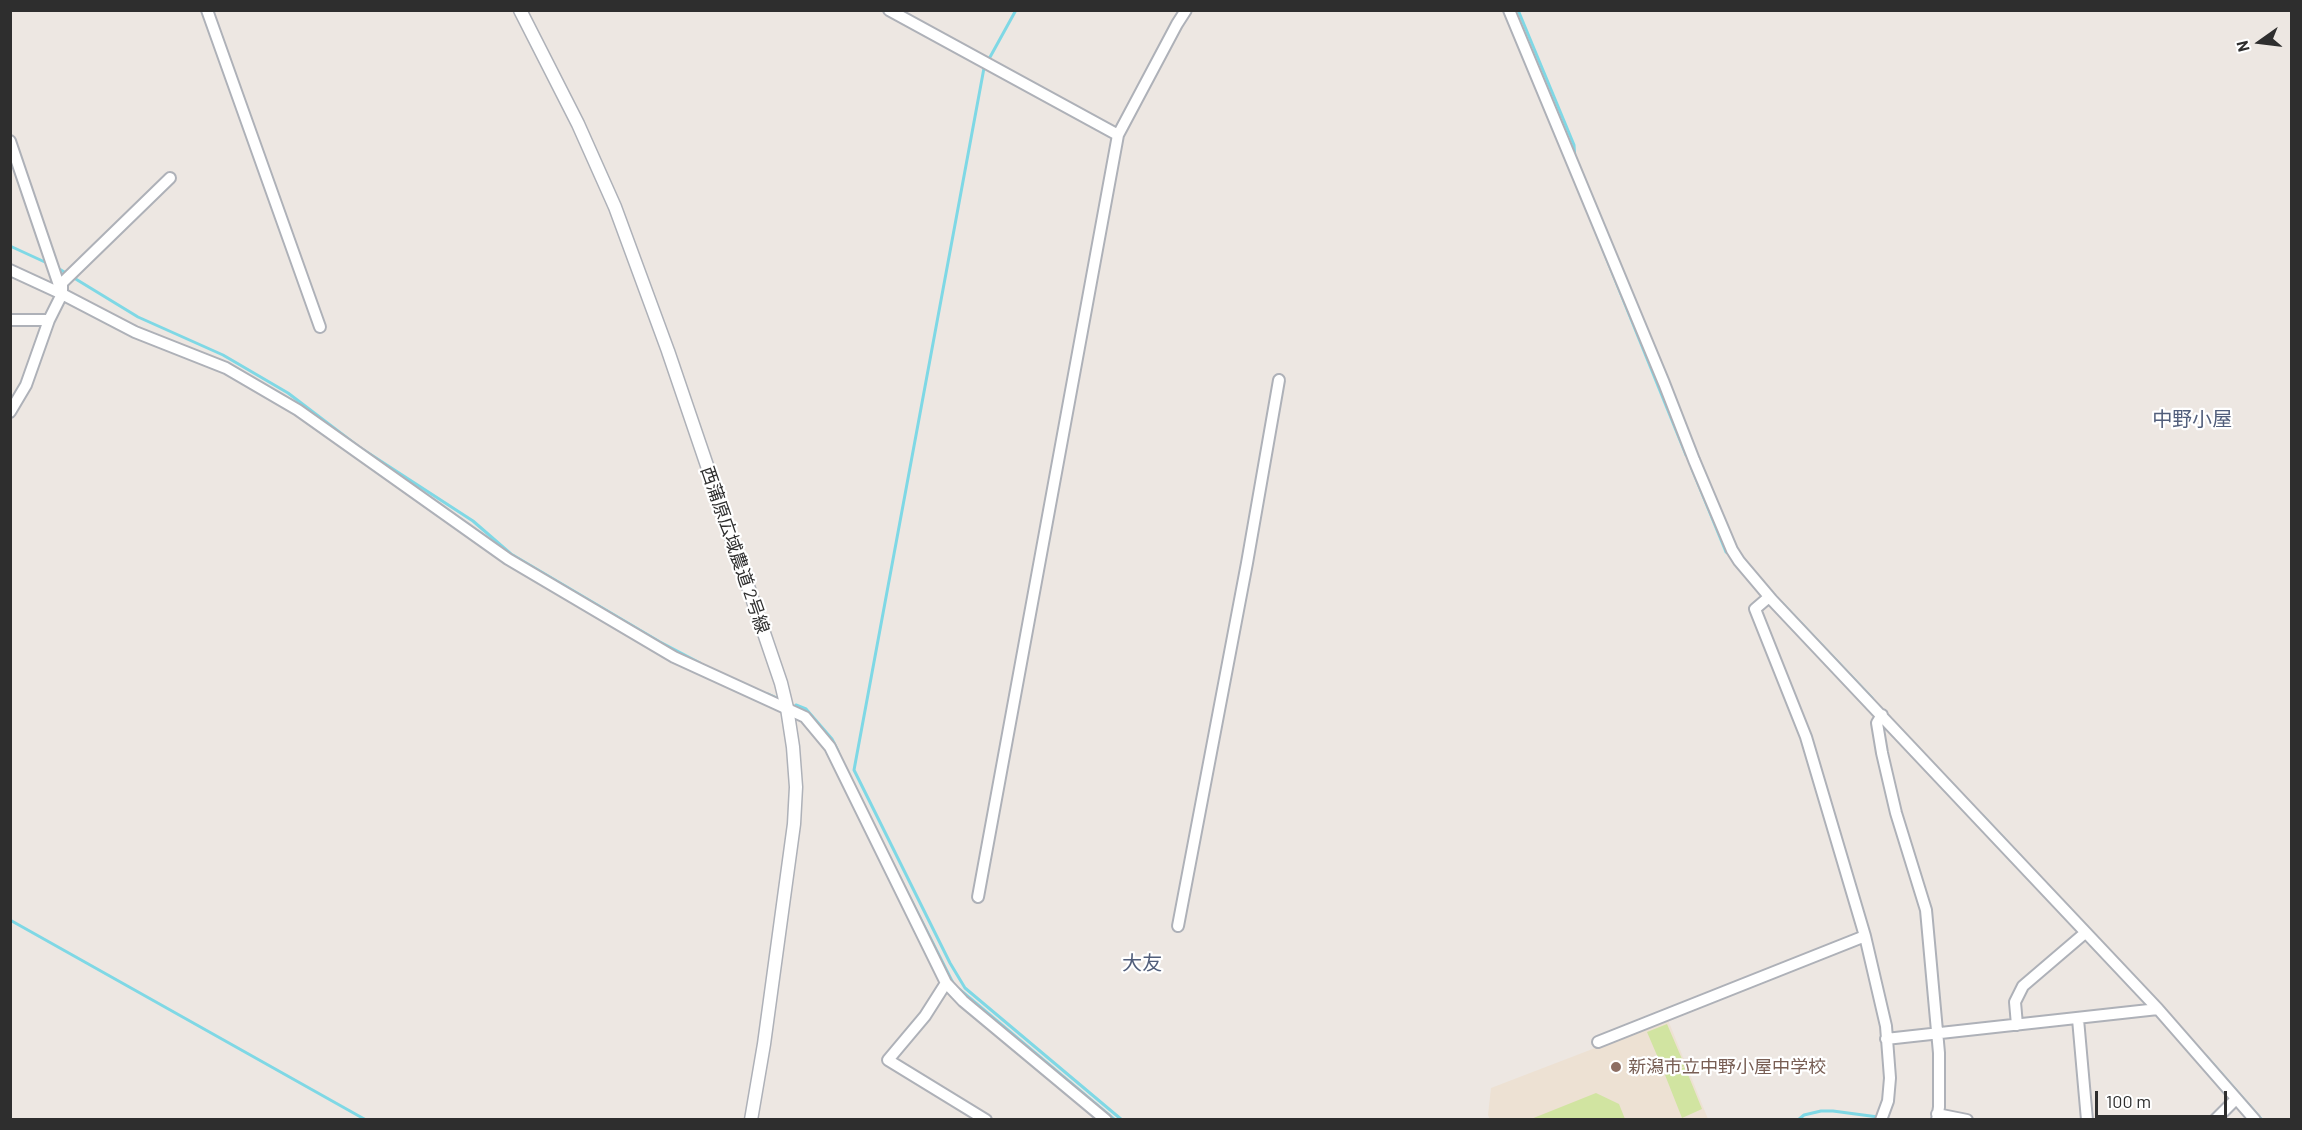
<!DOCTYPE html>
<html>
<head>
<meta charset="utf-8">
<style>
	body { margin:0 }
	#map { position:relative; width:2302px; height:1130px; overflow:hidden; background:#ede7e2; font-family:Barlow,sans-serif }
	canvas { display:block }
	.frame { position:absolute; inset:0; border:12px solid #2e2e2e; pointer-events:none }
	.north { position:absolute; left:2230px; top:12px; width:60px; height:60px; -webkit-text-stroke:4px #fff; paint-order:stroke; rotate:256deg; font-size:16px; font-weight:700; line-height:24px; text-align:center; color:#2e2e2e }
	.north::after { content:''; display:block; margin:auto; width:21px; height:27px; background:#2e2e2e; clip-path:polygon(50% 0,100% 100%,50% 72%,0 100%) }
	.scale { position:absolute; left:2095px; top:1091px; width:132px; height:27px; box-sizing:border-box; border:3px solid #2e2e2e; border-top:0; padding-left:8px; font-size:18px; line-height:21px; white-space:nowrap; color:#2e2e2e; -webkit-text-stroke:4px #fff; paint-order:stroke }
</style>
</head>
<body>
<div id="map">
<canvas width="2302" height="1130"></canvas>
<div class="frame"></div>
<div class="north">N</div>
<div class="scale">100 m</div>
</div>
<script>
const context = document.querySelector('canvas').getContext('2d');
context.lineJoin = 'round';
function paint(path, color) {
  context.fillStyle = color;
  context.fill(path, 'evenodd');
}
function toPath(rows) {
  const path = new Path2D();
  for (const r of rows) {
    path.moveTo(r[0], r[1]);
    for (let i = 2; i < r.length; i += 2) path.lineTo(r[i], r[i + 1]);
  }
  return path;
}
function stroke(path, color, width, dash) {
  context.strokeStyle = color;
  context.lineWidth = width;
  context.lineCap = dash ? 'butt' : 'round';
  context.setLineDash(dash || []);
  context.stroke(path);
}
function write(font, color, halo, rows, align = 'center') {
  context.font = font + ' Barlow,"Noto Sans JP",sans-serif';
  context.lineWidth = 4.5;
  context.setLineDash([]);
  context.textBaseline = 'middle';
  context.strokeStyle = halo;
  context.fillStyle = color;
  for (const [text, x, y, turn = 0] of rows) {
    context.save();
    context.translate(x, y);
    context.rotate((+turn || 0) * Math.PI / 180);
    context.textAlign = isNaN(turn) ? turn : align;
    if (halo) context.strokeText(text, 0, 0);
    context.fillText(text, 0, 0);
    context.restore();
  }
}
const education = toPath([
	[1668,1020,1708,1119,1490,1120,1488,1115,1491,1088]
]);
const pitch = toPath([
	[1667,1024,1685,1066,1665,1074,1647,1032],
	[1685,1067,1702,1109,1682,1118,1665,1075],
	[1596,1093,1619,1104,1625,1119,1531,1119]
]);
const stream = toPath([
	[1016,10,984,68,854,770,950,963,965,988,1122,1120],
	[1518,10,1574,145,1575,159],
	[1576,183,1686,455],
	[10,246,47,263],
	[56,267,138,317,223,355,288,393,359,447,473,521,511,554,660,642,700,663],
	[1692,469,1726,552,1731,555],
	[1781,602,1872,698],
	[768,694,779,699],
	[796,705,806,709,832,739,838,751],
	[1983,816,2026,862],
	[883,844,954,985],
	[10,920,366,1120],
	[959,989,1115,1120],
	[2206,1056,2262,1120],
	[1798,1120,1804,1115,1821,1111,1833,1111,1878,1117]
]);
const minor = toPath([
	[207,10,320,327],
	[889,10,1118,135],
	[1509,10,1664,383,1694,460,1732,550,1739,561,1772,600,2158,1009,2255,1120],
	[10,141,61,291],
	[10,270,62,294,135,332,226,368,298,410,508,559,674,657,805,717,830,747,946,983,963,1001,1106,1120],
	[10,320,49,320],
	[10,412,26,385,49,320,62,294,62,283,170,178],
	[1769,597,1755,609,1806,737,1865,936,1886,1026,1890,1078,1888,1101,1881,1120],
	[1882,715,1877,723,1882,753,1896,813,1926,910,1939,1053,1939,1107,1937,1120],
	[978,897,1118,135,1177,24,1186,10],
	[1178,926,1247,563,1279,380],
	[946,983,925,1016,888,1060,986,1120],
	[2078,1019,2087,1120],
	[2017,1025,2015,1002,2023,986,2085,933],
	[1886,1039,2158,1009],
	[1598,1042,1865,936],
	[1937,1114,1967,1120],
	[2215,1120,2236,1099]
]);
const tertiary = toPath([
	[520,10,578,124,615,207,668,351,781,683,787,708,793,747,796,787,794,824,764,1044,751,1120]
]);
const markers = [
	[1616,1067,6,"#8d6e63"]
];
const streetNames = [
	["西蒲原広域農道 2号線",735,550,71]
];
const educationNames = [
	["新潟市立中野小屋中学校",1628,1067]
];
const neighbourhoodNames = [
	["中野小屋",2192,419],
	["大友",1142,963]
];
paint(education, '#ede1d3');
paint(pitch, '#d1e4a1');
stroke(stream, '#7fd8e5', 3);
stroke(minor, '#aeb1b8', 14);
stroke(tertiary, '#aeb1b8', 15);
stroke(minor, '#fff', 10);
stroke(tertiary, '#fff', 12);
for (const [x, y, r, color] of markers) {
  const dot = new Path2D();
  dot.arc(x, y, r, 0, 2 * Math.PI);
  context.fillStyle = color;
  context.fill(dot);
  stroke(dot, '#fff', 2);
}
write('18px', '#2e2e2e', '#fff', streetNames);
write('18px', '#785e54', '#fff', educationNames, 'left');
write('20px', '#515e7b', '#fff', neighbourhoodNames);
</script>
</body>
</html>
